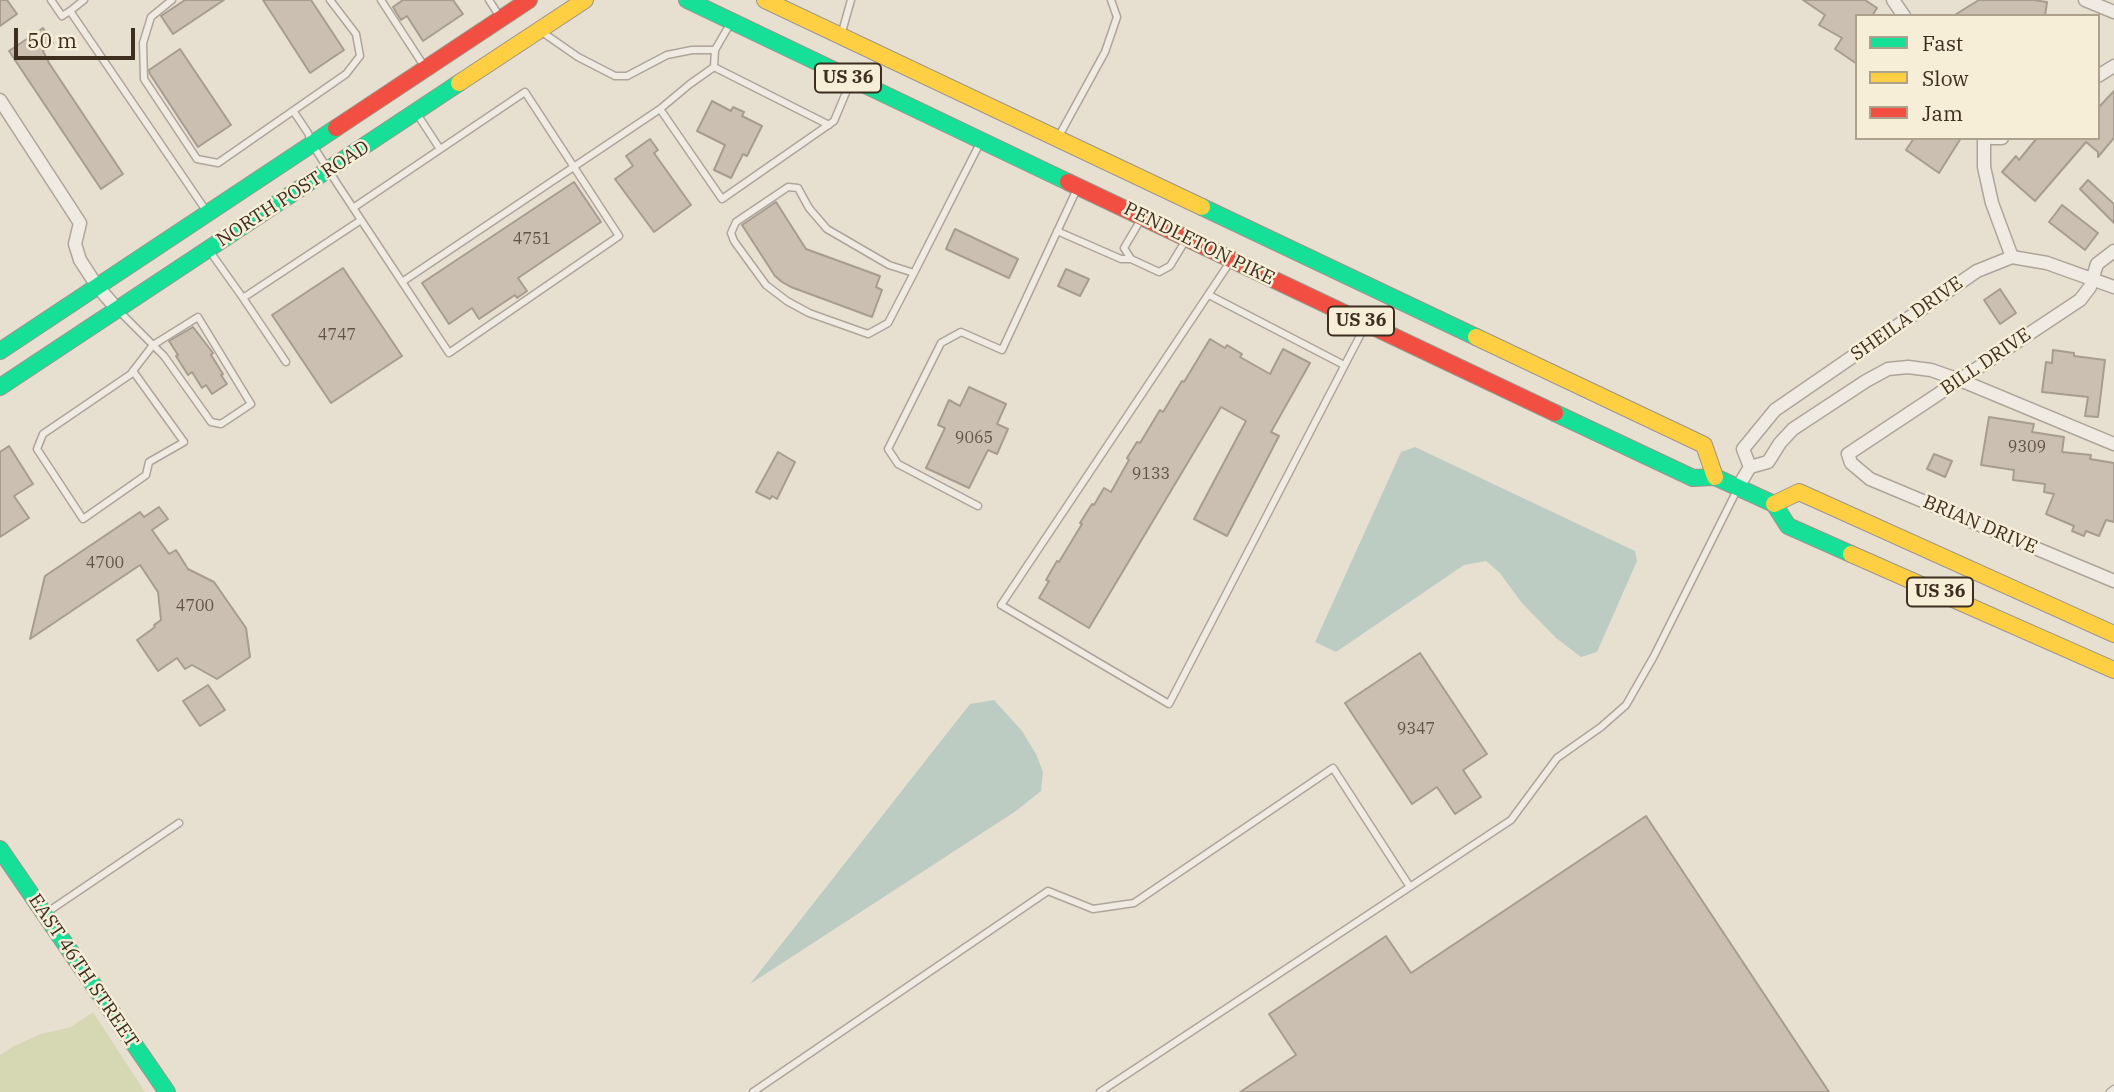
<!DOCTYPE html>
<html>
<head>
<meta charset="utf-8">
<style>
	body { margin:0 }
	#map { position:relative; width:2114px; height:1092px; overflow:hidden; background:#e7e0d1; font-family:"IBM Plex Serif",serif }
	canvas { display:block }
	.legend { position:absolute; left:1855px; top:14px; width:245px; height:126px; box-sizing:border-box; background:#f7eed8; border:2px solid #ada18e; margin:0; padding:9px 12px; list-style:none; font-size:21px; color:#3d2e20 }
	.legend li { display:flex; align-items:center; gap:14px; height:35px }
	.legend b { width:35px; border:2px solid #ada18e }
	.scale { position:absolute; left:14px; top:28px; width:121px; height:32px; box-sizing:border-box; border:4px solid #3d2e20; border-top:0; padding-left:9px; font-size:21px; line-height:24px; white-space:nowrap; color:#3d2e20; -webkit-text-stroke:5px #f7eed8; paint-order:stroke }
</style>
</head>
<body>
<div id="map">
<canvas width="2114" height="1092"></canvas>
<ul class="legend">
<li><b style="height:9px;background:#16e098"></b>Fast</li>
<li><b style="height:9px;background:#ffcf43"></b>Slow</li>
<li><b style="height:9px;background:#f24e42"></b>Jam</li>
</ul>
<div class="scale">50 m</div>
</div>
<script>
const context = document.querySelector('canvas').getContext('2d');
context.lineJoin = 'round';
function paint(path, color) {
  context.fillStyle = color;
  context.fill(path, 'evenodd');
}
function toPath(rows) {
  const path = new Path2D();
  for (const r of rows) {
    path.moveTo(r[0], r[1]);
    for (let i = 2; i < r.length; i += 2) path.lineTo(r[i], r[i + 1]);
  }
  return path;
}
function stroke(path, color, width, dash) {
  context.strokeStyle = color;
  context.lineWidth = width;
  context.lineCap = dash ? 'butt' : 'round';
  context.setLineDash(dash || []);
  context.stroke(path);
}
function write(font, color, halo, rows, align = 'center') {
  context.font = font + ' "IBM Plex Serif",serif';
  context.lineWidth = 5;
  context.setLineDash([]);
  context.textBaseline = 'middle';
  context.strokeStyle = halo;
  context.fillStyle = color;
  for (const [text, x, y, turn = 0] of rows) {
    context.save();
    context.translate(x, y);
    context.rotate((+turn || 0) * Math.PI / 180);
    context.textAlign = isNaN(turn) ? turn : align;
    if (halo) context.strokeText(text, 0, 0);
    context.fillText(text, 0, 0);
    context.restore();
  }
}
const green = toPath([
	[93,1012,145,1092,0,1092,0,1055,14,1046,41,1034,71,1027]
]);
const water = toPath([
	[1415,447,1635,551,1637,561,1597,652,1581,657,1556,638,1521,602,1500,573,1486,561,1464,565,1336,652,1315,642,1401,452],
	[994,700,1022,731,1036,754,1043,772,1041,791,1016,811,750,984,970,704]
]);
const building = toPath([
	[0,0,7,0,17,14,0,26,0,0],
	[185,0,224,0,173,34,161,16,185,0],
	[263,0,311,0,344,50,310,73,263,0],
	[403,0,453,0,463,14,423,41,407,16,401,20,393,7,403,0],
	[1803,0,1865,0,1877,8,1872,16,1857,16,1857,64,1835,49,1842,38,1819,25,1825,15,1803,0],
	[1979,0,2033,0,2047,2,2045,16,1953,16,1979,0],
	[43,28,53,43,43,51,49,63,123,174,101,189,9,51,43,28],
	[180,49,231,125,198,147,150,74,149,70,180,49],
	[2114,91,2114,138,2098,157,2098,152,2086,142,2035,201,2002,172,2016,156,2019,160,2037,138,2098,138,2098,108,2114,91],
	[712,101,731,111,733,107,744,112,742,116,762,126,747,156,743,154,731,178,714,170,725,145,697,131,712,101],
	[1914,138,1961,138,1939,173,1906,150,1914,138],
	[650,139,658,150,654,153,691,205,654,232,615,179,633,166,626,156,650,139],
	[2088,180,2114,204,2114,223,2080,189,2088,180],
	[574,182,601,222,518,278,527,291,517,298,515,295,479,319,472,308,449,324,422,283,574,182],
	[776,202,806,249,880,276,876,287,882,290,872,317,791,287,782,282,775,276,742,225,776,202],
	[2062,205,2098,233,2085,250,2049,222,2062,205],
	[955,229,1018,259,1009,278,946,249,955,229],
	[343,268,402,356,331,403,272,315,343,268],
	[1066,269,1089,279,1080,296,1058,286,1066,269],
	[2000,289,2016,313,2000,324,1984,300,2000,289],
	[193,327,213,353,211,355,223,374,221,375,227,384,212,394,206,385,202,388,192,372,188,375,176,356,178,355,169,341,193,327],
	[1210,339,1225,348,1227,345,1242,354,1240,357,1270,374,1283,349,1310,363,1271,432,1279,436,1227,536,1194,519,1246,421,1221,407,1089,628,1039,598,1049,581,1046,580,1057,561,1059,562,1082,524,1080,523,1092,504,1094,505,1104,488,1111,492,1129,460,1127,458,1137,442,1140,443,1160,410,1163,412,1182,381,1184,382,1210,339],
	[2053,350,2074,353,2074,356,2105,360,2098,417,2085,416,2088,397,2042,392,2046,362,2052,363,2053,350],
	[969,387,1006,404,997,424,1008,429,997,454,988,450,969,488,926,468,945,428,938,425,949,400,960,406,969,387],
	[1989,417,2034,424,2032,432,2064,437,2062,452,2091,455,2090,459,2114,463,2114,522,2106,520,2099,536,2086,531,2084,536,2072,531,2074,526,2046,514,2054,494,2044,492,2045,484,2013,480,2014,470,1981,465,1989,417],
	[9,446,33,484,14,496,29,518,0,537,0,452,9,446],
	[778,452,795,462,777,499,772,496,770,499,756,492,778,452],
	[1934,454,1952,461,1945,477,1927,469,1934,454],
	[159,507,168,519,152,530,169,554,176,550,188,569,214,582,246,628,250,657,217,679,192,665,185,669,177,658,158,671,137,640,155,627,154,625,161,620,158,592,140,565,30,639,45,576,140,512,144,517,159,507],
	[1420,653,1487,754,1463,770,1481,797,1455,814,1437,787,1412,804,1345,703,1420,653],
	[208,685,225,710,200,726,183,701,208,685],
	[1646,816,1829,1092,1240,1092,1296,1055,1269,1014,1386,936,1411,973,1646,816]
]);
const lane = toPath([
	[51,0,62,16,70,11],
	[84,0,70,11,207,212],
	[172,0,151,17,143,43,144,79,197,159,218,163,346,74,360,56,356,34,330,0],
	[381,0,424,66],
	[489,0,498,14],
	[542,32,578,57,615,76,627,76,667,55,692,50,715,50],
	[842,32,851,0],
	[714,67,715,50,730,24],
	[660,109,690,84,714,67,829,125],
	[294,112,308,133,312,144,338,185,449,353,619,236,525,92,353,208],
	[417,114,440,149],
	[1060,134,1105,52,1117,17,1111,0],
	[1140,221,1124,248,1131,259,1159,272,1170,266,1184,243],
	[1057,231,1121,259,1131,259],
	[211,253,243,298,361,220],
	[1228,265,1001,605,1169,704,1364,328],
	[914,273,889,265,827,229,809,208,798,188,788,187,736,222,731,233,734,241,766,285,787,301,809,313,868,334,888,323,914,273,979,145],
	[402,282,660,109,722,199,834,121,850,83],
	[1209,295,1344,365],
	[243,298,286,362],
	[121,313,164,356,211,422,221,424,251,404,198,317,153,345,133,371,131,374,43,434,37,449,83,519,146,475,149,462,184,442,133,371],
	[978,506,898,464,888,449,941,343,961,332,1002,350,1076,191],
	[46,913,179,823],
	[753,1092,1048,891,1093,909,1134,903,1333,768,1410,887],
	[1100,1092,1511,820,1557,758,1601,727,1626,705,1654,656,1736,492],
	[2110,1092,2114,1089]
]);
const street = toPath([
	[1893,0,1904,16],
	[2085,0,2114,12],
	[2098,76,2114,66],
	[0,100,80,223,75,244,80,260,97,286,117,309],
	[1984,138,1984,167,1992,203,2012,257],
	[1992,138,2002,138],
	[2114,251,2097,264,2090,287,2080,300,1848,454,1851,463,1870,479,2114,581],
	[1750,467,1743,449,1775,410,1977,271,2012,257,2047,263,2114,287],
	[1738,487,1750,467,1768,462,1780,443,1793,429,1866,381,1888,369,1908,367,1931,370,1960,380,2114,444]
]);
const fast = toPath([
	[687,0,1068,182],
	[1202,207,1476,337],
	[0,351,336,128],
	[0,387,459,83],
	[1555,413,1693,478,1715,477,1774,504,1788,526,1851,554],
	[0,849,167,1092]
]);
const slow = toPath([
	[765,0,1202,207],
	[459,83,585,0],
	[1476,337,1704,445,1715,477],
	[1774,504,1799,492,2114,634],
	[1851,554,2114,670]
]);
const jam = toPath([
	[336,128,529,0],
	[1068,182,1555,413]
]);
const numberNames = [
	["4751",532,239],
	["4747",337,335],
	["9065",974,438],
	["9309",2027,447],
	["9133",1151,474],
	["4700",105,563],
	["4700",195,606],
	["9347",1416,729]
];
const shields = [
	[848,78,66],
	[1361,321,66],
	[1940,592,66]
];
const shieldNames = [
	["US 36",848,78],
	["US 36",1361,321],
	["US 36",1940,592]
];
const streetNames = [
	["NORTH POST ROAD",293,194,-33],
	["PENDLETON PIKE",1199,244,26],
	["SHEILA DRIVE",1907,319,-35],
	["BILL DRIVE",1986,362,-34],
	["BRIAN DRIVE",1980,525,23],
	["EAST 46TH STREET",83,971,56]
];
paint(green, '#d6d7b3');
paint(water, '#bcccc2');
paint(building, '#cbbfb2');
stroke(building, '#a89c90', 2);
stroke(lane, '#ada599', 9);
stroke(street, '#ada599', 15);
stroke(fast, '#9c958a', 18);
stroke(slow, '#9c958a', 18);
stroke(jam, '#9c958a', 18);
stroke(lane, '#efebe3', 6);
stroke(street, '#efebe3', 12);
stroke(fast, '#16e098', 16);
stroke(slow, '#ffcf43', 16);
stroke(jam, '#f24e42', 16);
write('16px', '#605244', null, numberNames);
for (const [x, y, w] of shields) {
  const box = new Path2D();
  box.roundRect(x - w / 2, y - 14.5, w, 29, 5);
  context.fillStyle = '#f7eed8';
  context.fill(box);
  stroke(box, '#3d2e20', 2);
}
write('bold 18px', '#3d2e20', null, shieldNames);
write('19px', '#3d2e20', '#f7eed8', streetNames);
</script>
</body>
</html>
